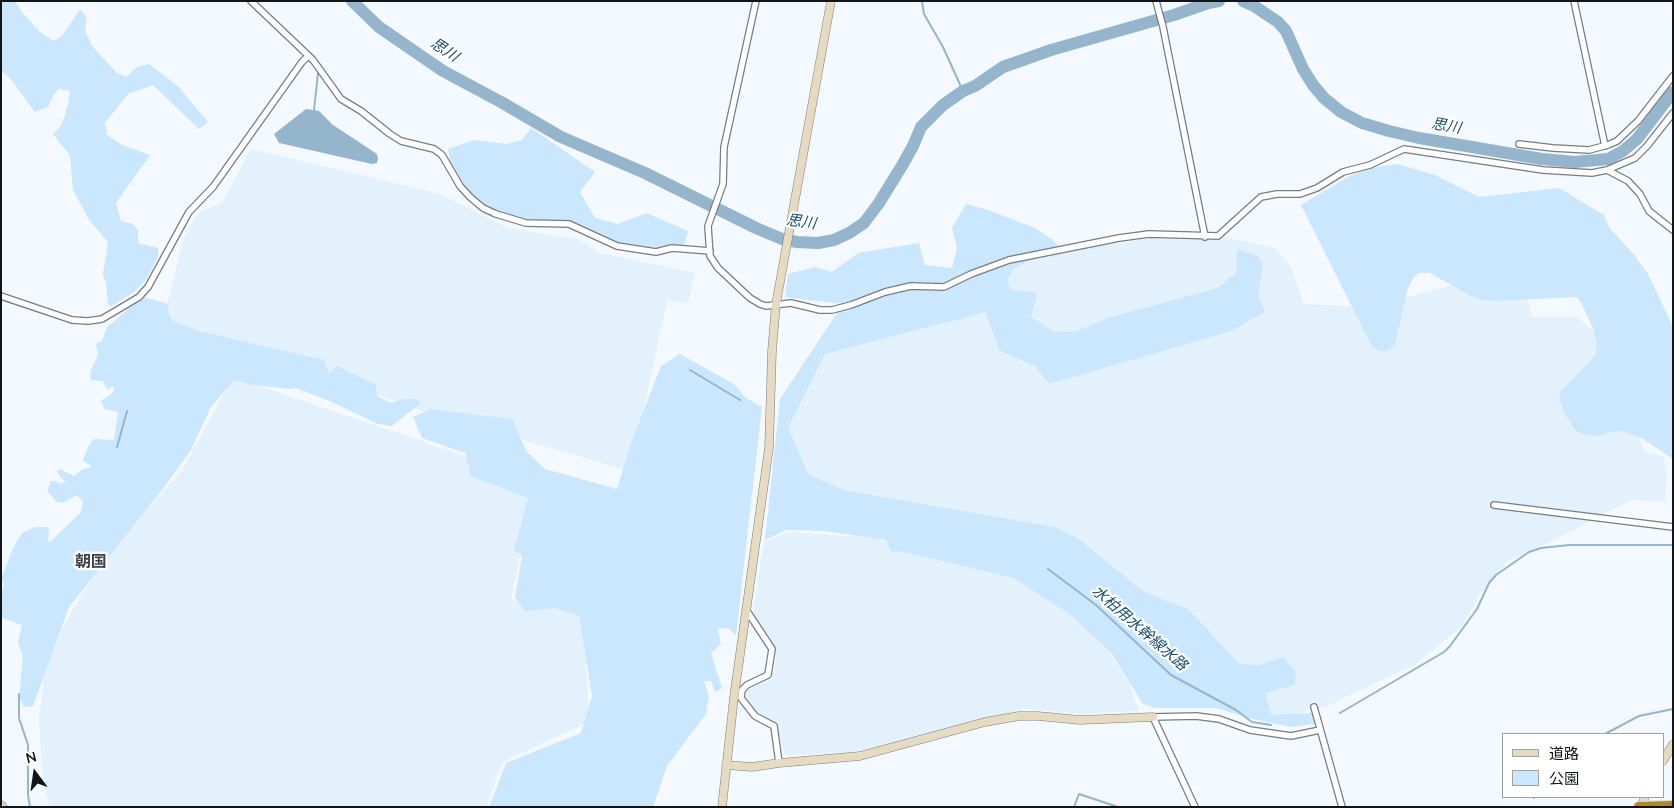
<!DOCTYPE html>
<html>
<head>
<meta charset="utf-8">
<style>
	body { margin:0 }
	#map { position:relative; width:1674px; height:808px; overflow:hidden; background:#f3f9fe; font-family:"Nunito Sans","Noto Sans JP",sans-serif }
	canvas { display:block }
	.frame { position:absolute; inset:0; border:2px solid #121517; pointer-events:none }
	.legend { position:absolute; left:1502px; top:733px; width:162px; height:65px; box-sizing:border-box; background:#fff; border:1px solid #a0a1a2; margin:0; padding:6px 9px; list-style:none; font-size:15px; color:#121517 }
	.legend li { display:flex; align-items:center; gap:10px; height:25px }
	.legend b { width:25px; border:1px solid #a0a1a2 }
	.north { position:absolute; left:10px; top:748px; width:50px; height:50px; -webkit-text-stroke:4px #fff; paint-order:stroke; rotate:346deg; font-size:14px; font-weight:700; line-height:20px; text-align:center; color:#121517 }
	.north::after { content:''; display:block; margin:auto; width:18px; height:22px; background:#121517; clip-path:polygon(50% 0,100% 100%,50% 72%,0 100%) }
</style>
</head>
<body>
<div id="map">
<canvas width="1674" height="808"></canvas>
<div class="frame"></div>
<ul class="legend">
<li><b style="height:6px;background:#e6dbc0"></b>道路</li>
<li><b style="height:14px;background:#cae7fe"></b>公園</li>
</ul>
<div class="north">N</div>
</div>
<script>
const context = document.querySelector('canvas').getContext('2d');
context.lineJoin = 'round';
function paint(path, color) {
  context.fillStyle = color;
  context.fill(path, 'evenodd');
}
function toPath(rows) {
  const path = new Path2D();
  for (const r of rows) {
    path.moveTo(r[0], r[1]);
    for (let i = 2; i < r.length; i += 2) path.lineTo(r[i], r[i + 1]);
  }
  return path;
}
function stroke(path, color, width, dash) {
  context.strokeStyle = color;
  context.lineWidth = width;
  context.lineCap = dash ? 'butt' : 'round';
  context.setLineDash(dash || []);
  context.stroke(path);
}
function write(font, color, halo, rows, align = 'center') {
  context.font = font + ' "Nunito Sans","Noto Sans JP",sans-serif';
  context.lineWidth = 4.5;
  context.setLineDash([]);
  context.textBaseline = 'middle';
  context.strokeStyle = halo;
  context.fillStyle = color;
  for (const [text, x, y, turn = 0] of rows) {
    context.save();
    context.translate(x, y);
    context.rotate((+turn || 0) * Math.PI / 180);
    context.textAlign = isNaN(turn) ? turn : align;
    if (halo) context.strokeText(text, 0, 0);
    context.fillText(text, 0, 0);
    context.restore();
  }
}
const built = toPath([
	[251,149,440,194,508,228,578,239,600,253,695,273,688,304,667,300,635,452,623,469,419,410,341,381,173,325,166,310,184,237,200,211,222,203],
	[1157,237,1229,238,1276,248,1290,266,1304,304,1370,307,1460,283,1510,243,1532,317,1577,317,1599,336,1620,399,1646,453,1663,456,1667,472,1665,502,1631,500,1550,542,1507,561,1480,594,1462,626,1416,664,1327,706,1272,720,1145,596,1051,528,920,503,841,491,807,475,786,428,824,353,1018,262,1099,245,1125,243],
	[233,377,536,480,511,600,583,608,589,722,502,762,486,807,50,807,43,782,39,718,44,675,62,629,99,564,182,470],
	[789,532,876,538,916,554,1013,576,1092,628,1128,681,1139,711,1082,714,1025,709,860,751,785,756,776,723,758,713,749,704,747,690,772,679,777,657,753,611,764,542]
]);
const green = toPath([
	[1,1,15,1,21,11,40,32,54,41,62,36,80,9,87,18,85,31,93,47,117,73,126,77,137,67,149,64,178,86,208,122,199,129,153,85,128,94,105,123,107,135,122,145,150,155,116,203,121,221,133,224,138,231,138,243,158,248,158,257,146,280,134,292,110,307,108,303,106,282,103,275,108,242,89,220,73,190,70,155,53,134,61,126,68,105,70,91,59,89,54,94,48,107,35,112,9,77,1,71],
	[531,128,595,172,580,192,595,218,618,224,646,213,688,231,684,246,655,248,615,242,584,227,563,221,525,219,488,208,468,191,450,161,448,149,474,140,507,144,522,140],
	[1398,164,1435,175,1479,197,1559,188,1604,215,1609,227,1634,255,1648,274,1673,327,1673,459,1643,439,1623,431,1610,432,1597,436,1583,434,1575,430,1564,413,1560,401,1560,392,1595,356,1597,344,1594,331,1581,302,1576,297,1497,301,1483,300,1471,296,1430,273,1419,273,1413,278,1408,288,1395,345,1388,350,1383,351,1378,351,1372,347,1301,205,1348,177,1369,168],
	[966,204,988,210,1035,228,1053,240,1059,247,1014,268,1007,281,1011,290,1036,292,1036,299,1031,317,1053,331,1074,332,1111,317,1218,288,1236,273,1237,249,1257,256,1263,263,1258,295,1265,312,1231,331,1049,384,1035,366,1000,351,985,312,825,354,788,428,808,474,844,490,1054,527,1076,537,1144,592,1188,609,1239,664,1260,665,1283,657,1296,672,1294,685,1265,693,1271,715,1311,713,1321,715,1322,723,1291,727,1253,719,1216,708,1155,708,1143,704,1111,653,1071,615,1014,578,904,552,891,551,886,540,823,531,786,530,765,540,780,399,843,304,785,297,788,274,815,267,832,272,858,253,919,243,925,265,952,268,957,248,952,228],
	[142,297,169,304,167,310,173,321,198,331,324,360,327,370,330,373,337,366,376,385,377,396,391,403,405,399,415,399,421,403,392,426,378,424,325,399,295,388,290,389,253,385,234,380,211,407,191,450,162,490,69,607,33,706,24,707,19,697,23,656,18,643,22,625,2,618,1,619,1,596,4,584,1,579,13,548,22,533,35,527,48,527,49,530,48,541,50,542,81,512,83,501,76,495,62,503,57,502,47,491,51,481,56,481,60,484,66,482,60,477,57,471,60,469,74,476,83,469,90,468,91,466,83,460,88,447,94,439,114,440,118,412,104,409,101,401,113,393,114,387,111,387,109,390,105,386,103,381,90,380,91,370,98,355,96,344,102,341,107,327],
	[680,354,734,384,746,398,762,407,736,635,728,628,718,629,721,644,711,653,722,688,715,692,711,681,704,681,709,696,706,714,667,766,653,807,489,807,506,763,581,733,592,696,579,616,555,608,525,611,515,597,522,556,514,550,528,498,471,476,465,453,422,438,413,417,431,409,512,419,527,452,545,469,617,489,632,441,661,366]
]);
const water = toPath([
	[306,109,319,111,333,125,377,154,378,159,377,163,372,164,279,143,274,134]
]);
const stream = toPath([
	[922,1,924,14,943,47,963,91],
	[314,110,318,73],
	[690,370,740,400],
	[117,447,127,411],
	[1048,569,1096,605,1171,675,1236,710,1252,722,1271,725],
	[19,694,19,718,28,745,28,795,30,807],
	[1340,713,1444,652,1450,646,1477,609,1489,583,1496,575,1529,552,1541,548,1569,545,1673,545],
	[1605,734,1639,716,1673,709],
	[1534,798,1534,797],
	[1074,807,1079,794,1118,807]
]);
const river = toPath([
	[352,1,379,27,443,71,501,102,561,137,645,173,756,228,782,239,797,242,818,243,834,240,849,233,864,223,879,203,903,164,913,146,921,127,943,105,963,91,975,86,1003,67,1051,50,1174,15,1208,3,1219,1],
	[1243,1,1254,6,1278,22,1286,31,1303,69,1313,85,1324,98,1341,112,1362,123,1389,131,1419,138,1542,159,1575,162,1608,159,1623,151,1637,139,1673,92]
]);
const street = toPath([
	[251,1,313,60,341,99,361,111,390,134,401,141,434,149,442,155,460,186,470,197,483,208,496,214,526,223,569,224,617,246,656,252,672,248,710,251],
	[756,1,724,147,723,184,708,226,710,256,718,268,750,298,760,304,766,306,791,303,820,310,832,310,851,305,885,292,911,286,944,287,971,274,1009,260,1119,238,1149,234,1218,236,1261,197,1277,194,1300,194,1317,188,1343,172,1370,165,1404,149,1543,170,1592,173,1607,170,1635,158,1647,146,1673,113],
	[1156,1,1163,27,1205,237],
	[1574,1,1605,146],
	[1519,144,1553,148,1589,150,1608,145,1617,141,1638,121,1673,76],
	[1607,170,1628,181,1640,194,1649,211,1673,230],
	[1,296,72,320,88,321,102,319,139,297,148,287,189,212,213,187,302,62,308,56],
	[1494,505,1673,527],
	[747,611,772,649,768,675,747,685,742,690,741,698,755,716,774,726,779,763],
	[1314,707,1342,807],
	[1195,807,1153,717,1196,716,1219,719,1250,730,1291,736,1320,730]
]);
const secondary = toPath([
	[1663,761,1673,744],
	[726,765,752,767,779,763,860,756,985,722,1019,716,1038,716,1080,720,1153,717],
	[1,805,3,807],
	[722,807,734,697,769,448,772,351,776,304,831,1],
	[1641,807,1645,797]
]);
const highway = toPath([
	[1639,807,1673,806]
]);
const waterNames = [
	["思川",444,51,33],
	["思川",1446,127,10],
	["思川",801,223,8],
	["水柏用水幹線水路",1139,629,41]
];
const quarterNames = [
	["朝国",91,563]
];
paint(built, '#e2f1fc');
paint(green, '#cae7fe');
paint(water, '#95b5cd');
stroke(stream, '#95b5cd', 2);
stroke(river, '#95b5cd', 12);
stroke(street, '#767d83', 8);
stroke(secondary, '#767d83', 9);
stroke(highway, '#d4d5d5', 12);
stroke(street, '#fff', 5.5);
stroke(secondary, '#e6dbc0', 8);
stroke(highway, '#ac882d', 10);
write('italic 15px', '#174c6e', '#fff', waterNames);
write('bold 16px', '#3e454a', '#fff', quarterNames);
</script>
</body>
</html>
